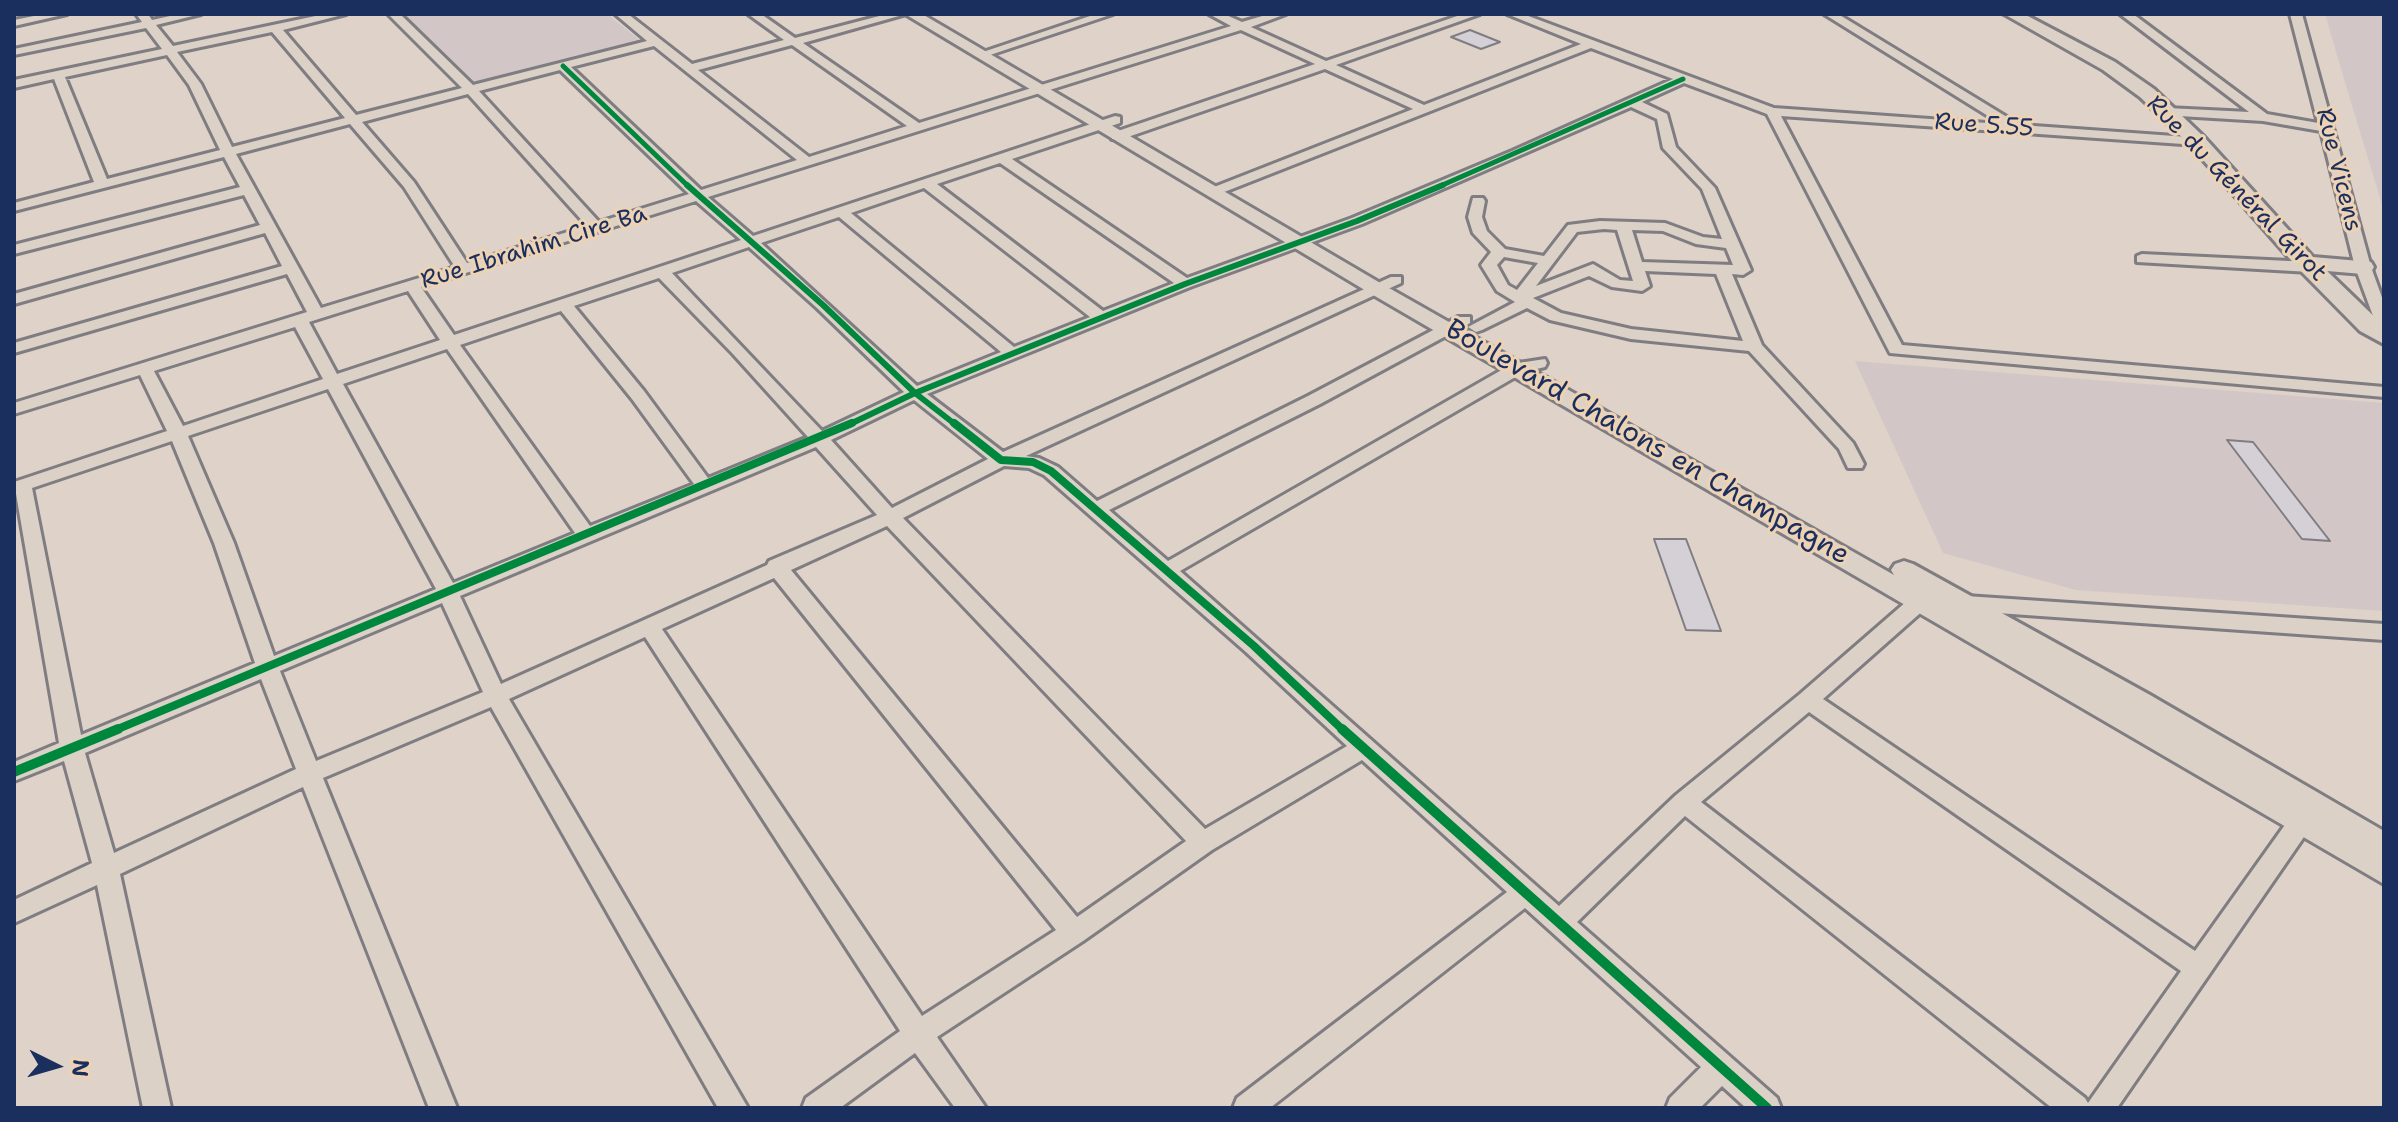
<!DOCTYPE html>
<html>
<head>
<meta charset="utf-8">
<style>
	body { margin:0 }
	#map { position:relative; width:2398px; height:1122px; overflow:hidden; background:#ded2c9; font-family:"Shantell Sans",sans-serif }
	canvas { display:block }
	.frame { position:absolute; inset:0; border:16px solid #1b2f5e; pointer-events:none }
	.north { position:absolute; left:16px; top:1026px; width:80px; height:80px; -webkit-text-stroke:6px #edd2b4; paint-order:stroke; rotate:95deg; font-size:22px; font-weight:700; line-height:32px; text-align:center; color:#1b2f5e }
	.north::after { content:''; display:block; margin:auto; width:28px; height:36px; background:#1b2f5e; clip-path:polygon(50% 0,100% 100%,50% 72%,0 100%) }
</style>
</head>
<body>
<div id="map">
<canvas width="2398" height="1122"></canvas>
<div class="frame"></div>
<div class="north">N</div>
</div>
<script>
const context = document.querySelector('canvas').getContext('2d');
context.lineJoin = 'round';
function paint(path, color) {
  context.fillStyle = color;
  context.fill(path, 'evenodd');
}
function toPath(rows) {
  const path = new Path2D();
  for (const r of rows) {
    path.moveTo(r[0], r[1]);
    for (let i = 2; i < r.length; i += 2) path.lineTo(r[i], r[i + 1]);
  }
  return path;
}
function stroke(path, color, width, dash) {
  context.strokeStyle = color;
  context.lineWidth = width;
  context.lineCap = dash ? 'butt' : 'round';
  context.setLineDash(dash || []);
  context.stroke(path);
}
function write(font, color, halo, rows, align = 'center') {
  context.font = font + ' "Shantell Sans",sans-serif';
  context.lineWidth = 6;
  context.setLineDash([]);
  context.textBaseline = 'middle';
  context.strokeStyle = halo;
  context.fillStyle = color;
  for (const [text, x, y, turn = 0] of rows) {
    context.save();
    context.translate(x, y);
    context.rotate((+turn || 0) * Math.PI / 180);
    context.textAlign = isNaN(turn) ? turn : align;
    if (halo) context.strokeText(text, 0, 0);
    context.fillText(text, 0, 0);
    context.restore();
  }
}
const built = toPath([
	[404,14,607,14,642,42,471,85],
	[2325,14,2384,14,2384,211,2347,89],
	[1855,361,2384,403,2384,611,2076,590,1943,553]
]);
const building = toPath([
	[1470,30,1500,42,1481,49,1451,37,1470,30],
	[2227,440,2253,442,2330,541,2302,539,2227,440],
	[1654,539,1686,539,1721,631,1686,630,1654,539]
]);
const minor = toPath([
	[44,14,67,14,14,26,14,20,44,14],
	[136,14,148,14,152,20,179,14,201,14,156,25,173,46,325,14,346,14,283,30,356,115,462,88,388,14,400,14,473,85,647,41,615,14,628,14,692,64,784,40,748,14,761,14,795,38,887,14,906,14,803,43,919,123,1231,26,1209,14,1224,14,1242,22,1269,14,1286,14,1251,27,1326,61,1463,14,1480,14,1336,65,1424,105,1581,44,1507,14,1523,14,1774,108,2001,124,1824,14,1838,14,2020,125,2202,138,2202,144,2197,145,1781,116,1902,345,2384,387,2384,397,1890,353,1767,114,1684,83,1642,102,1667,114,1676,147,1715,188,1751,270,1743,275,1732,274,1762,345,1853,443,1864,464,1862,468,1848,468,1839,449,1749,351,1631,339,1550,320,1527,308,1482,330,1476,332,1468,327,1515,302,1497,291,1481,265,1491,252,1473,233,1468,217,1473,198,1483,198,1485,201,1482,217,1487,231,1505,249,1544,256,1568,225,1600,221,1665,223,1703,237,1722,239,1702,189,1663,148,1657,119,1631,107,1362,224,1190,287,927,394,1003,452,1391,277,1401,277,1401,283,1026,456,1039,458,1058,467,1097,501,1308,396,1458,317,1470,317,1470,323,1320,404,1109,510,1168,561,1512,364,1545,359,1547,363,1545,367,1524,372,1180,571,1559,906,1676,795,1800,694,1914,595,1921,593,2384,624,2384,640,1926,608,1823,699,2195,951,2292,815,2315,810,2324,813,2327,820,2324,827,2308,831,2117,1108,2052,1108,1685,816,1577,922,1777,1098,1781,1108,1746,1108,1722,1086,1700,1108,1666,1108,1670,1098,1701,1067,1525,908,1270,1108,1233,1108,1237,1098,1507,892,1362,760,1212,850,1083,941,937,1037,986,1108,955,1108,915,1053,840,1108,802,1108,806,1098,900,1031,645,637,509,699,748,1108,718,1108,491,707,323,778,457,1108,429,1108,303,787,120,874,171,1108,143,1108,97,885,14,923,14,900,92,863,64,761,14,781,14,762,59,743,14,482,167,431,140,375,14,414,14,403,307,312,287,274,14,353,14,343,282,266,265,233,14,304,14,294,260,225,244,195,14,254,14,245,240,187,224,157,14,211,14,203,94,182,54,79,14,88,14,80,162,49,146,28,14,55,14,49,142,22,136,14],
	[1241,30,1315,64,1112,133,1112,139,1122,139,1325,69,1413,109,1209,189,1207,192,1214,196,1591,48,1673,79,1512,151,1352,218,1187,278,1012,159,1120,123,1120,117,1115,116,753,236,708,197,1241,30],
	[272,32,345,118,232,147,201,84,177,52,272,32],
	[792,45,907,126,809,157,698,70,792,45],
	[654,46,797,160,701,190,571,67,654,46],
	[167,55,189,85,220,150,107,179,65,77,167,55],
	[560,70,689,194,599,222,479,91,560,70],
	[468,94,587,226,467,263,414,182,362,122,468,94],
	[350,124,404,187,455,267,321,308,236,154,350,124],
	[1000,163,1174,283,1103,311,937,184,1000,163],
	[924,188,1090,317,1014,347,851,213,924,188],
	[696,201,741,240,454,335,421,287,696,201],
	[839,217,1001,352,917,386,761,243,839,217],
	[1604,229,1617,230,1633,281,1620,280,1593,264,1536,286,1577,232,1604,229],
	[1632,230,1663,231,1696,244,1726,248,1733,265,1642,262,1632,230],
	[749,247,817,308,904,392,822,431,672,273,749,247],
	[1504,257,1538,263,1517,290,1508,285,1497,265,1504,257],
	[1645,271,1716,274,1743,341,1631,329,1561,313,1533,298,1589,276,1612,287,1642,291,1650,286,1645,271],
	[659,278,733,354,808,437,708,478,644,391,574,306,659,278],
	[408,291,440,340,337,374,309,322,408,291],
	[561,311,632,399,694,484,590,526,460,345,561,311],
	[295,327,323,379,183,426,154,371,295,327],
	[447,349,575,533,453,583,343,384,447,349],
	[328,389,436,589,274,656,234,543,188,436,328,389],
	[914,400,988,459,892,508,831,440,914,400],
	[172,441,214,543,255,663,81,735,32,488,172,441],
	[816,447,877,515,769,561,767,565,501,684,460,596,816,447],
	[1004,466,1029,468,1044,475,1246,652,1347,746,1205,829,903,518,1004,466],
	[887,526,1186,841,1077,917,791,570,887,526],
	[774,578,1056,930,922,1016,662,629,774,578],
	[442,603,483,692,316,761,280,671,442,603],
	[261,679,296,769,114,853,85,753,261,679],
	[1809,712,2181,971,2088,1103,2085,1098,1701,802,1809,712],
	[1096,14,1113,14,984,57,974,55,1096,14],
	[2120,14,2133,14,2267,114,2318,123,2290,14,2302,14,2371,267,2384,303,2384,329,2376,324,2355,267,2321,131,2263,121,2163,115,2161,112,2167,108,2249,112,2120,14],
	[2142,254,2310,262,2318,267,2310,272,2137,262,2137,256,2142,254]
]);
const major = toPath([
	[905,14,922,14,1382,284,1894,575,1891,570,1895,564,1904,561,1913,564,2150,695,2384,831,2384,884,1368,292,905,14]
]);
const highway = toPath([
	[2004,14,2024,14,2115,62,2154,89,2204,137,2313,257,2371,262,2374,267,2371,272,2363,274,2327,271,2384,326,2384,344,2360,331,2298,268,2190,145,2140,97,2103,70,2004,14]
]);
const cyclewayFar3 = toPath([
	[563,66,689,187],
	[1438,187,1683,79]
]);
const cyclewayFar2 = toPath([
	[687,185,823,305,915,393,956,425],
	[848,425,915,393,1185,284,1357,221,1443,185]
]);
const cyclewayFar1 = toPath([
	[954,423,1001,460,1033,462,1051,471,1254,646,1344,731],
	[113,731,852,423]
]);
const cycleway = toPath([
	[1342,729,1767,1108],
	[14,772,118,729]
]);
const farStreetnames = [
	["Rue 5.55",1984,126,4],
	["Rue Vicens",2338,170,76],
	["Rue du Général Girot",2236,189,46],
	["Rue Ibrahim Cire Ba",534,248,-17]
];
const streetNames = [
	["Boulevard Chalons en Champagne",1647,443,30]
];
paint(built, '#d2c7c6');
paint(building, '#d4d0d6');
stroke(building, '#7f7d82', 2);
stroke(minor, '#7f7d82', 6);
stroke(major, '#7f7d82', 6);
stroke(highway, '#7f7d82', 6);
paint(minor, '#dbd1c7');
paint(major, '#dbd1c7');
paint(highway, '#dbd1c7');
stroke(cyclewayFar3, '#00873e', 5);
stroke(cyclewayFar2, '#00873e', 6);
stroke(cyclewayFar1, '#00873e', 8);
stroke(cycleway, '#00873e', 10);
write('24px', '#1b2f5e', '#edd2b4', farStreetnames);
write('28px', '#1b2f5e', '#edd2b4', streetNames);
</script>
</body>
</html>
